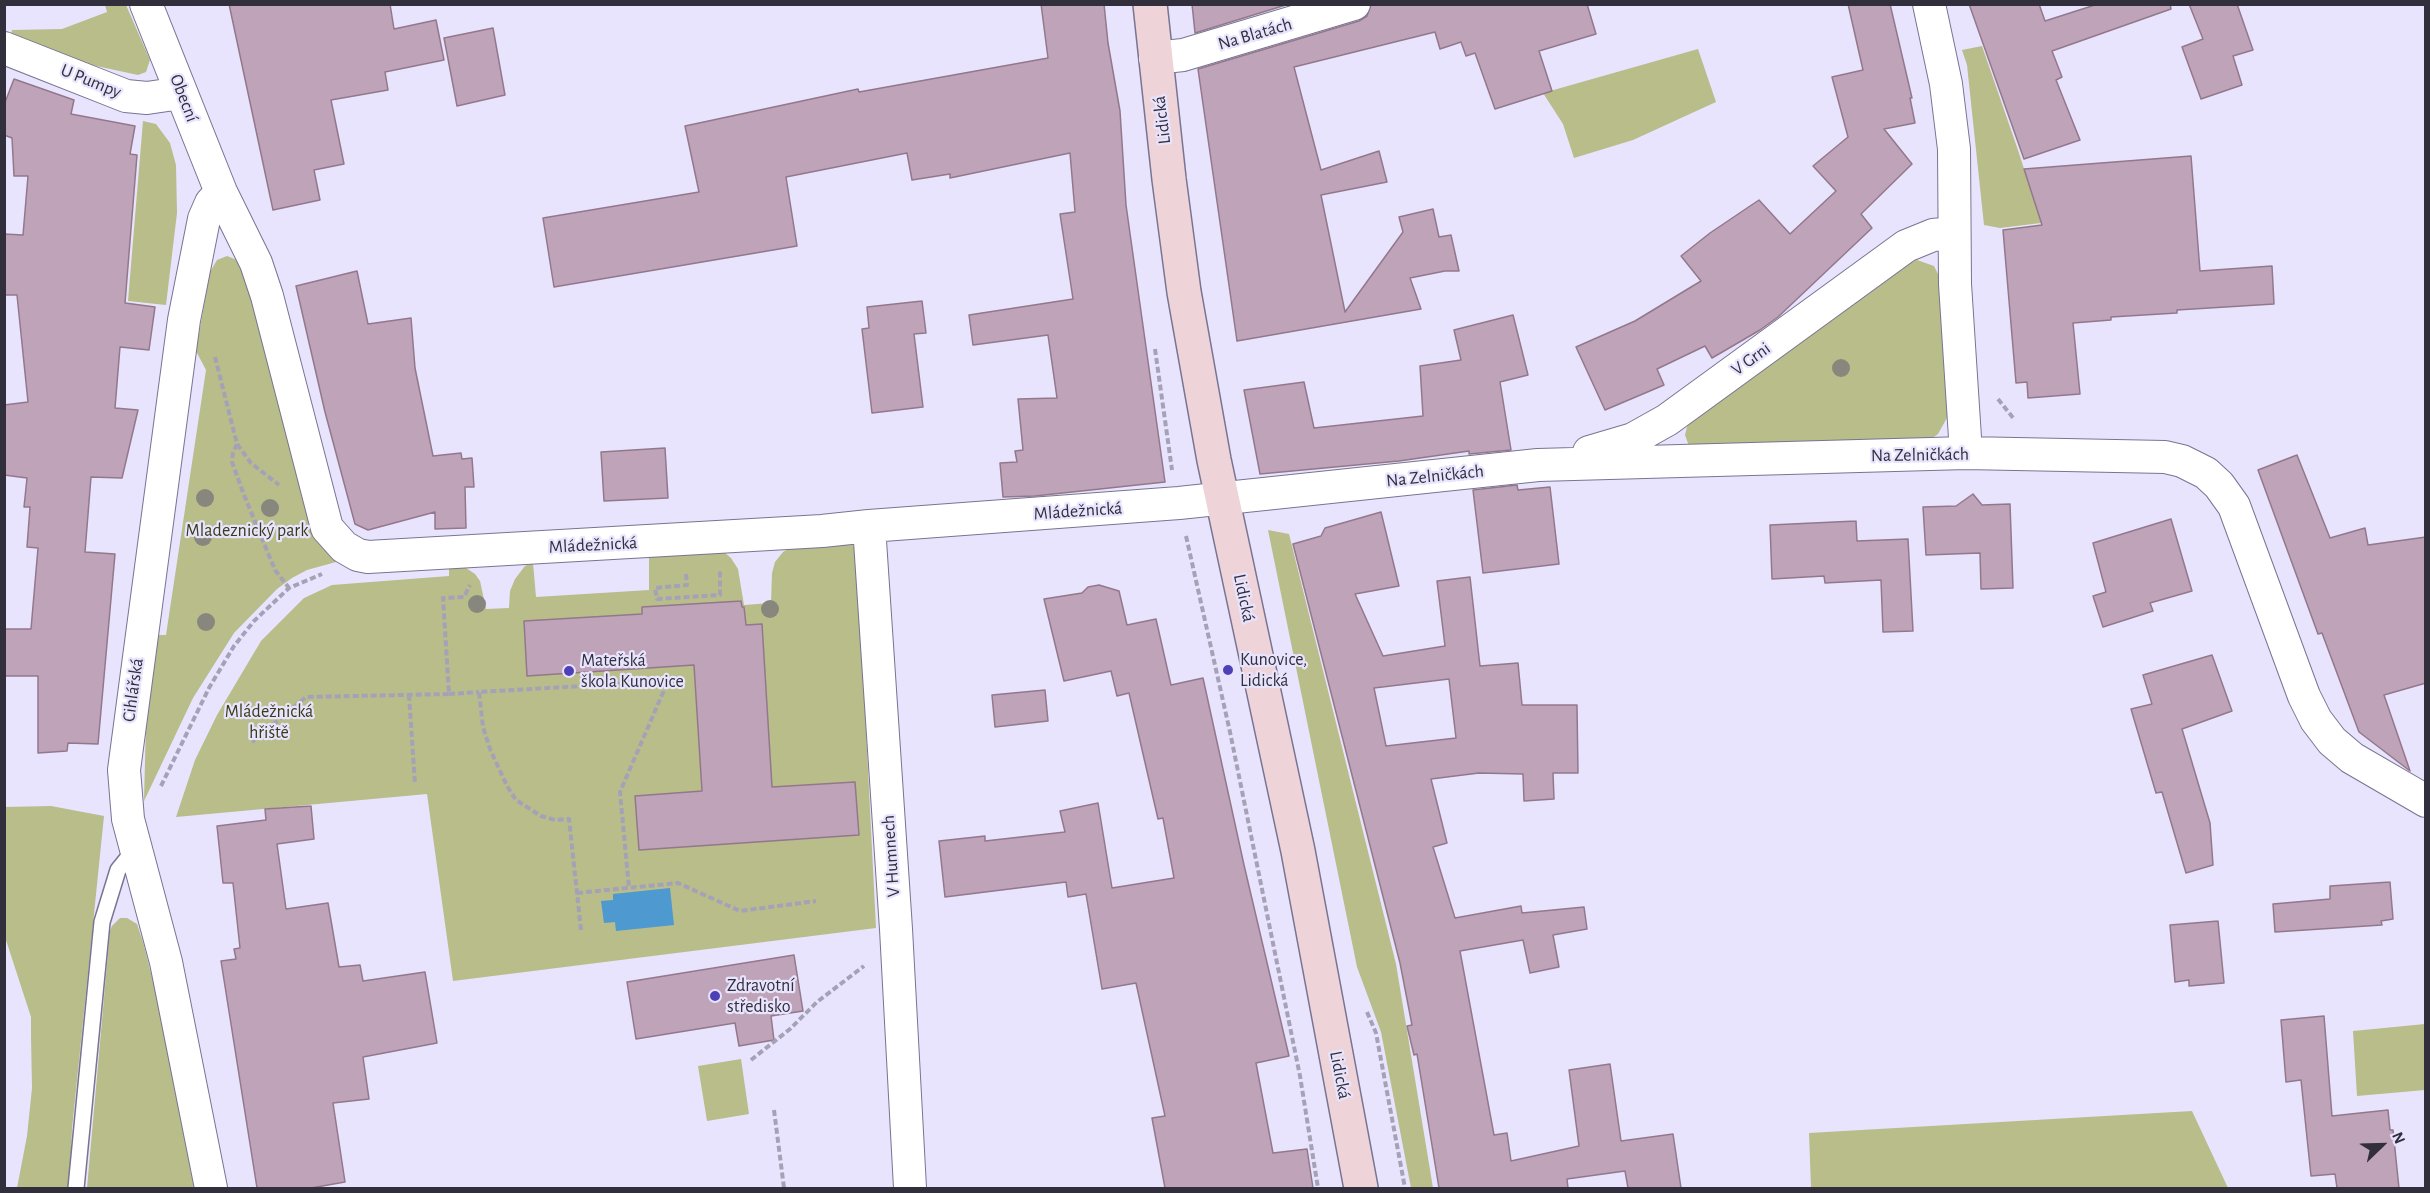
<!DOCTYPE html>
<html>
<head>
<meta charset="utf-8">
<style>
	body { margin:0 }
	#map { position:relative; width:2430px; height:1193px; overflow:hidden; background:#e8e4fe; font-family:"Alegreya Sans",sans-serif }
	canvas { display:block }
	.frame { position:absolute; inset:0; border:6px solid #312f3c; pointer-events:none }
	.north { position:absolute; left:2352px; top:1115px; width:60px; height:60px; -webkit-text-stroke:4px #e8e4fe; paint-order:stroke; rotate:67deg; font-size:16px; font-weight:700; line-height:24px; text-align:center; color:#312f3c }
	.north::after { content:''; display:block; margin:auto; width:21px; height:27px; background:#312f3c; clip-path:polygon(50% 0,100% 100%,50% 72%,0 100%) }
</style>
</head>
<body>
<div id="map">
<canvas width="2430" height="1193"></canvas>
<div class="frame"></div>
<div class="north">N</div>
</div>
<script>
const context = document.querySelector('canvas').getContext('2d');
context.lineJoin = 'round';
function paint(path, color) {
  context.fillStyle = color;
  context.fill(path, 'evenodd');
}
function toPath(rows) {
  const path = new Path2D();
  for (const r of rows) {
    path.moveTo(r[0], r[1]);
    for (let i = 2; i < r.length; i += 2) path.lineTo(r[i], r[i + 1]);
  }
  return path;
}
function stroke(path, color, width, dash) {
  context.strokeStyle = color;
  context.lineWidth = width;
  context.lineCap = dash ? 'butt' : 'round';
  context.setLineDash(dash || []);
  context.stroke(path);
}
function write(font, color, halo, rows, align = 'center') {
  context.font = font + ' "Alegreya Sans",sans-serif';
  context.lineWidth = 4.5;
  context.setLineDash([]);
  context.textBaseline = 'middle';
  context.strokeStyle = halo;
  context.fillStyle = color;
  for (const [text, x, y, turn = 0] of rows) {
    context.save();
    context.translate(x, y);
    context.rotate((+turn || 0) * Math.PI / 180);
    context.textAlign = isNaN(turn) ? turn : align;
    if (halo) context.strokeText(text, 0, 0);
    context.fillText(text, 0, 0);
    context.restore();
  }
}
const green = toPath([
	[105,5,126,5,150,60,146,72,138,75,64,59,11,36,12,30,62,29,107,12],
	[1982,46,2019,153,2041,223,2000,228,1984,225,1967,65,1962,50],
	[1698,49,1716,102,1633,140,1574,158,1563,124,1543,93],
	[143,121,156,124,170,143,176,165,177,213,166,305,128,301],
	[227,256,242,262,319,541,336,562,307,570,292,578,277,589,234,633,193,698,144,801,146,722,155,635,166,635,206,370,196,351,210,272,217,260],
	[1917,260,1934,266,1940,278,1948,416,1938,434,1931,439,1689,446,1685,435,1687,427,1691,422,1903,265],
	[1268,530,1289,534,1396,964,1433,1188,1411,1188,1381,1032,1357,967],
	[852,544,857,552,876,928,453,981,427,794,176,817,195,760,217,715,261,641,304,598,332,585,449,576,449,567,463,566,475,574,480,581,486,609,509,608,510,591,515,579,525,566,533,563,536,597,649,590,649,556,724,552,731,558,738,569,744,605,771,603,772,573,775,562,783,552,790,548],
	[51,806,104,816,72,1129,69,1188,17,1188,27,1136,32,1088,31,1036,31,1017,5,937,4,807],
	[120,918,127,918,137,924,143,942,155,989,194,1188,87,1188,110,931,112,926],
	[2425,1024,2425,1090,2357,1096,2353,1031],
	[741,1059,749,1114,707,1121,698,1066],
	[2192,1111,2228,1188,1811,1188,1809,1133]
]);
const water = toPath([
	[670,888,674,925,616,931,615,922,604,923,601,901,613,900,613,894]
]);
const building = toPath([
	[229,4,390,4,394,29,436,20,444,60,385,72,388,90,331,100,344,164,314,170,320,200,273,210,229,4],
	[1041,4,1104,4,1108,43,1120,111,1126,205,1165,482,1035,496,1003,497,1000,463,1017,462,1015,451,1023,450,1018,399,1057,398,1048,335,973,345,969,315,1073,299,1060,214,1075,212,1070,153,950,178,950,174,912,180,907,153,786,177,797,246,554,287,543,218,699,192,685,126,858,89,859,92,1048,58,1041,4],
	[1192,4,1289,4,1195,33,1192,4],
	[1371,4,1587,4,1596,34,1539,51,1552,91,1495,109,1475,53,1466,56,1461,42,1440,49,1435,32,1294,67,1321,170,1379,151,1387,182,1321,195,1345,312,1403,232,1399,217,1433,209,1439,237,1451,235,1459,271,1445,271,1410,278,1421,309,1237,341,1198,69,1359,21,1367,16,1371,4],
	[1848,4,1890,4,1912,98,1910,98,1915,123,1884,129,1912,164,1861,214,1872,228,1778,317,1760,330,1712,358,1705,346,1657,369,1664,385,1605,410,1576,347,1635,321,1701,281,1681,256,1710,233,1759,200,1790,234,1836,191,1813,166,1848,137,1832,77,1863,70,1848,4],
	[1969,4,2039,4,2045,21,2098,4,2170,4,2171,9,2052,51,2062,77,2056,80,2080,140,2024,159,1969,4],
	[2189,4,2237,4,2253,50,2233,56,2242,85,2201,99,2182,47,2203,39,2189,4],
	[493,28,505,95,457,106,444,38,493,28],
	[14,79,74,100,71,114,135,126,130,154,137,155,125,303,155,307,149,350,120,347,115,408,138,410,122,478,91,477,85,552,115,554,98,744,68,743,67,751,38,753,38,676,4,676,4,629,31,629,38,548,27,547,30,507,24,507,27,478,4,475,4,405,28,402,17,295,4,295,4,234,23,235,28,176,14,176,12,138,4,135,4,105,14,79],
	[2191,156,2200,271,2272,266,2274,304,2177,310,2177,313,2111,317,2111,320,2073,323,2080,394,2028,398,2027,382,2016,383,2003,230,2042,225,2024,169,2191,156],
	[357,271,368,324,411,318,415,368,433,456,461,453,462,459,472,458,474,487,465,487,466,528,435,529,435,512,368,530,355,524,325,412,296,286,357,271],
	[922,301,926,333,914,334,923,407,872,413,862,329,869,328,867,307,922,301],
	[1513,315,1528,375,1500,382,1511,450,1469,454,1469,451,1399,461,1260,474,1244,390,1304,382,1314,428,1423,416,1420,366,1461,360,1454,330,1513,315],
	[665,448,668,498,604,501,601,452,665,448],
	[2297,455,2330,538,2365,528,2368,545,2426,537,2426,683,2384,695,2410,771,2359,732,2322,633,2318,634,2258,470,2297,455],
	[1517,485,1518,490,1550,487,1559,564,1483,573,1473,490,1517,485],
	[1973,494,1982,505,2010,504,2013,588,1981,589,1980,553,1926,555,1923,507,1956,506,1973,494],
	[1381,512,1399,586,1355,594,1383,656,1445,646,1437,581,1470,577,1480,666,1518,663,1522,705,1577,705,1578,773,1553,773,1554,799,1524,801,1523,774,1479,773,1431,779,1447,843,1433,847,1455,918,1521,906,1522,913,1584,907,1587,929,1553,935,1559,967,1530,973,1523,940,1460,951,1494,1135,1507,1133,1511,1161,1579,1146,1569,1070,1610,1064,1621,1141,1673,1134,1681,1188,1628,1188,1625,1171,1567,1179,1568,1188,1439,1188,1417,1054,1414,1055,1407,1026,1412,1025,1400,963,1293,544,1321,536,1325,528,1381,512],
	[1449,679,1456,738,1386,746,1374,688,1449,679],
	[2171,519,2192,591,2150,603,2153,611,2103,627,2093,596,2106,592,2093,543,2171,519],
	[1856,521,1857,541,1908,539,1913,631,1883,632,1881,580,1825,583,1824,576,1772,579,1770,525,1856,521],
	[1099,585,1119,591,1127,625,1156,619,1171,685,1203,678,1244,865,1289,1056,1256,1063,1273,1153,1307,1149,1313,1188,1165,1188,1152,1118,1165,1116,1136,983,1102,989,1086,894,1068,897,1066,882,945,897,939,841,985,836,985,841,1065,832,1060,811,1098,803,1112,888,1174,878,1163,818,1158,819,1129,693,1117,696,1111,671,1064,681,1044,599,1082,593,1088,587,1099,585],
	[741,601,742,607,744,607,746,625,762,624,772,787,855,782,859,835,639,850,635,796,702,791,694,665,527,676,524,621,642,614,642,607,741,601],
	[2212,655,2232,711,2182,729,2210,823,2213,865,2186,873,2162,792,2156,793,2131,709,2152,704,2143,675,2212,655],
	[1045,690,1048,721,995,727,992,695,1045,690],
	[311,806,314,839,277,844,286,909,328,903,339,967,360,965,363,981,425,972,437,1043,363,1057,369,1099,333,1103,345,1182,311,1188,257,1188,221,961,236,959,234,949,240,948,233,883,223,883,217,826,266,820,265,809,311,806],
	[2390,882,2393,919,2381,921,2382,925,2275,932,2273,904,2330,899,2330,886,2390,882],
	[2218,921,2224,983,2189,986,2189,980,2175,982,2170,925,2218,921],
	[794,955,803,1011,771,1016,774,1040,739,1046,735,1023,636,1039,627,982,794,955],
	[2324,1016,2332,1116,2388,1110,2390,1130,2393,1130,2399,1188,2337,1188,2335,1174,2311,1176,2301,1080,2286,1082,2281,1020,2324,1016]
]);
const path = toPath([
	[1155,349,1172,470],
	[215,357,237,444,251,463,279,485],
	[1998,399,2014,419],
	[237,444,233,453,232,462,244,495,275,570,289,588],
	[1186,536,1230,732,1300,1076,1318,1188],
	[686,574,687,585,655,588,657,599,720,595,720,570],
	[449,694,479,692],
	[409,695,415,784],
	[252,742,306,697,449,694,443,598,464,597,470,585],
	[161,786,209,688,234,646,254,621,289,588,322,574],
	[577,893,678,883,740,911,816,901],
	[581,930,569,819,555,820,541,816,516,800,507,786,490,749,483,727,479,692,668,681,620,792,629,888],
	[1367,1012,1376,1033,1405,1188],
	[751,1060,790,1029,817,1002,864,966],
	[774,1110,784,1188]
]);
const lane = toPath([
	[76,1188,102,922,118,870,135,849]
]);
const street = toPath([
	[146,4,221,192,256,263,267,296,327,528,344,547,358,555,368,557,822,531,869,526,1179,503,1538,465,1966,453,2165,457,2182,461,2206,473,2219,485,2234,506,2304,696,2316,720,2332,741,2352,758,2426,801],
	[1929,4,1946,84,1954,149,1955,284,1966,453],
	[4,48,126,96,147,98,181,93],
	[1155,58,1183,55,1354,4],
	[1589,452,1633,439,1667,420,1906,246,1933,235,1953,233],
	[869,526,896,929,910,1188],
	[211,1188,166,962,128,819,124,770,184,320,204,219,211,203,221,192]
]);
const secondary = toPath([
	[1150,4,1169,179,1184,292,1214,460,1298,851,1361,1188]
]);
const trees = [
	[1841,368],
	[205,498],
	[270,508],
	[203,537],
	[477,604],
	[770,609],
	[206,622]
];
const markers = [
	[1228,670,6,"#4e41b8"],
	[569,671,6,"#4e41b8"],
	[715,996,6,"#4e41b8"]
];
const streetNames = [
	["Na Blatách",1255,34,-16],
	["U Pumpy",91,81,22],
	["Obecní",184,98,69],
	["Lidická",1162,120,-97],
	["V Grni",1751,359,-36],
	["Na Zelničkách",1920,455,-1],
	["Na Zelničkách",1435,476,-6],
	["Mládežnická",1078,511,-4],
	["Mládežnická",593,545,-3],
	["Lidická",1244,598,78],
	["Cihlářská",133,690,-82],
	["V Humnech",891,856,-94],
	["Lidická",1340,1075,79]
];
const parkNames = [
	["Mladeznický park",247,531],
	["Mládežnická",269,712],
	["hřiště",269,733]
];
const poiNames = [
	["Kunovice,",1240,660],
	["Lidická",1240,681],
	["Mateřská",581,661],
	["škola Kunovice",581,682],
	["Zdravotní",727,986],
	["středisko",727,1007]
];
paint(green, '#b8bd8a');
paint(water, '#4d99d0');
paint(building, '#bfa3b8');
stroke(building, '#93788c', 1.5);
stroke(lane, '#797491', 18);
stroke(street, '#797491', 34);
stroke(secondary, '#797491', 36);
stroke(path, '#a5a2b7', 4, [6, 3]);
stroke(lane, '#fff', 15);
stroke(street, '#fff', 32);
stroke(secondary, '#eed3d9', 33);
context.fillStyle = '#87877e';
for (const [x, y] of trees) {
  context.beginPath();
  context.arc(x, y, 9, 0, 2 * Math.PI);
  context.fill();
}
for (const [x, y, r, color] of markers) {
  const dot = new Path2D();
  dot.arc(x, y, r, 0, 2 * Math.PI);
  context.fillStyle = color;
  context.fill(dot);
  stroke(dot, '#e8e4fe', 2);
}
write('18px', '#312f3c', '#e8e4fe', streetNames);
write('18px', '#383b15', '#e8e4fe', parkNames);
write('18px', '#312f3c', '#e8e4fe', poiNames, 'left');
</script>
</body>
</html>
